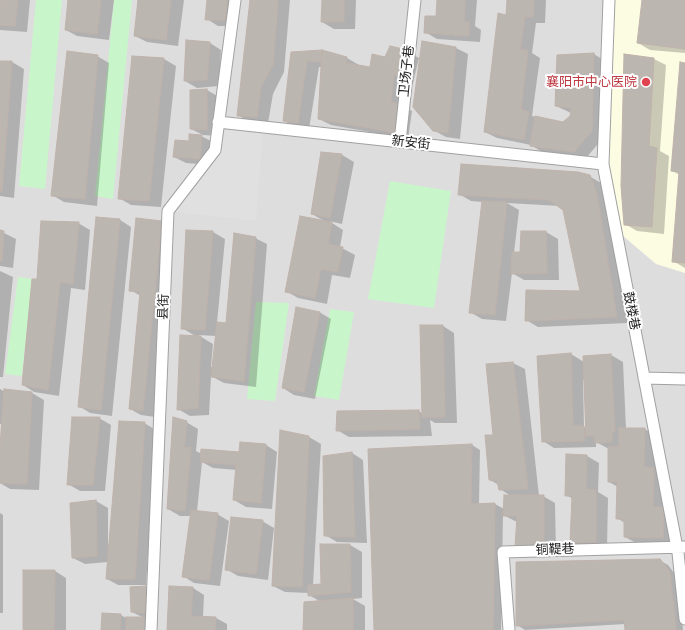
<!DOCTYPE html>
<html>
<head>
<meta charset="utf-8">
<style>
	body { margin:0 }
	canvas { display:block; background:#efece7 }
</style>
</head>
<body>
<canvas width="685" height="630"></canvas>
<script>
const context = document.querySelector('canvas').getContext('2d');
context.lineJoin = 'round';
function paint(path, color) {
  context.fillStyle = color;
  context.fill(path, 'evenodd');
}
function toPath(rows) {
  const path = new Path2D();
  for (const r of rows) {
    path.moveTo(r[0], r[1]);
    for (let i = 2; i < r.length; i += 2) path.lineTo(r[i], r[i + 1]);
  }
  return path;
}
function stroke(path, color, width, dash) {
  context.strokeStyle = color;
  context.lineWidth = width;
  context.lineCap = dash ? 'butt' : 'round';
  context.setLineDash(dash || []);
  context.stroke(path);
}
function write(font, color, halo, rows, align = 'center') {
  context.font = font + ' Arial,"Noto Sans SC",sans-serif';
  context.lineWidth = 4;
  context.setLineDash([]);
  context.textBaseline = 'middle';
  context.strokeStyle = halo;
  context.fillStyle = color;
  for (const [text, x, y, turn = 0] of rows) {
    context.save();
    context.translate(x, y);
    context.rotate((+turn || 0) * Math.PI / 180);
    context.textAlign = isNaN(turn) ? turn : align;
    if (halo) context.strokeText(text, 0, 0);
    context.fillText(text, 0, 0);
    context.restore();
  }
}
const residential = toPath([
	[0,0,685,0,685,630,0,630]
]);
const education = toPath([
	[609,0,685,0,685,273,656,264,616,230,603,164]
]);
const park = toPath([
	[36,0,62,0,45,189,19,186],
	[114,0,132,0,113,199,95,196],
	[390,181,451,191,434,308,368,299],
	[18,277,32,279,22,376,5,374],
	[256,302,289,303,275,401,247,399],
	[330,309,354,312,339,400,314,396]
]);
const parking = toPath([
	[218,122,263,127,256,221,168,211,215,150]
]);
const shadow = toPath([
	[0,0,30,0,27,32,0,30],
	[69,0,114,0,109,40,77,36,66,30],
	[138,0,184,0,178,46,147,42,135,36],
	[208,0,239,0,236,26,218,26,207,19],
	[251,0,290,0,284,72,273,94,268,123,249,122,238,115],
	[323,0,356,0,355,29,334,29,322,22],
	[438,0,477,0,475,26,481,30,480,42,437,39,425,32,437,17],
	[508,0,546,0,545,23,536,23,532,53,540,58,532,116,563,123,571,117,571,113,556,106,594,54,605,61,604,137,586,158,542,152,531,145,497,138,485,132,507,16],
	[643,0,685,0,685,53,650,50,638,43],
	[423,42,456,48,468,54,460,139,446,137,433,130],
	[210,43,221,50,219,86,197,88,185,81],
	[322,51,347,58,359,65,370,68,407,51,419,58,413,83,405,80,402,106,412,111,408,139,331,125,319,119,322,67,319,67,309,129,296,127,284,121,292,53],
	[97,56,109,63,97,206,64,202,52,195],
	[133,57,164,59,176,66,161,207,131,205,119,198],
	[654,59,666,65,660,151,669,156,664,234,637,231,625,224],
	[0,62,12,62,24,69,14,198,0,196],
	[685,64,685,268,673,261,680,175,672,171],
	[207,90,219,97,218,136,203,135,191,129],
	[201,136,213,142,212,165,186,163,174,157,190,142],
	[322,153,342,155,354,162,342,224,329,221,343,230,340,247,355,255,350,278,332,275,327,304,298,298,286,291,326,222,312,214],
	[589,176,601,183,608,201,628,323,538,327,526,320,581,292,564,209,560,206,507,203,519,210,514,253,521,253,546,232,558,239,559,280,524,280,512,273,506,321,482,319,470,312,483,202,471,201,459,194],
	[120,220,131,227,112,416,90,413,79,406],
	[161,222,173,229,155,417,141,415,130,409,141,296,130,290],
	[78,223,90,230,85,290,71,288,59,396,34,392,23,385,38,280],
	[0,231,16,239,13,268,0,266],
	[187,232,213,232,225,239,217,323,227,324,255,238,267,244,256,387,224,383,211,376,209,415,190,416,178,409,197,337,182,328],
	[198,335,216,336,213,367,211,367,213,344],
	[0,271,13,277,3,377,0,377],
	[319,312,331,319,315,399,294,395,283,388],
	[443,326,454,333,457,423,435,423,430,420,432,436,349,437,337,430,419,411,423,414],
	[571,354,584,362,584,356,611,355,623,362,626,429,645,429,656,436,656,470,665,475,675,544,636,543,625,537,625,523,617,518,618,487,609,482,609,449,596,442,596,447,554,448,543,441],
	[583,380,585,380,587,429,584,427],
	[513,363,525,369,539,496,543,496,555,503,556,552,528,553,517,522,503,515,501,630,375,630,472,445,480,450,479,504,495,504,504,509,511,496,500,489,499,485,490,480,494,436,487,365],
	[0,389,5,392,32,393,44,400,39,490,10,489,0,483,2,424,0,424],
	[99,418,111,425,105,491,80,491,68,484],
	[186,422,198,429,196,451,202,454,240,453,266,445,277,452,272,509,246,507,234,500,237,470,213,468,202,462,197,511,217,514,229,521,220,586,194,583,183,576,191,516,180,516,168,509],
	[144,423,156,430,146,585,118,585,107,579,108,562,85,564,73,558,71,504,96,501,108,508,108,545,110,545],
	[309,437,321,444,313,585,322,585,350,545,362,552,362,598,353,599,365,606,365,630,304,630,321,602,309,595,309,593,285,592,273,586],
	[352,453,363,460,367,543,337,542,325,535],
	[587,456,599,463,598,492,608,498,607,549,583,549,571,542,573,499,566,495],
	[0,513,3,515,3,613,0,613],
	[262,521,274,528,268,580,238,576,226,569],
	[659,560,668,565,678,578,683,630,626,630,625,624,525,630,517,625],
	[55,571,66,578,66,630,24,630],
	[146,587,158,594,156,619,144,618,156,625,155,630,102,630,121,615,126,618,144,618,132,612],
	[193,588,204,595,203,617,216,618,227,624,227,630,168,630]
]);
const building = toPath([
	[0,0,18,0,15,26,0,25,0,0],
	[68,0,101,0,97,34,65,30,68,0],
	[138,0,171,0,166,40,134,36,138,0],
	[207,0,227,0,225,20,205,20,207,0],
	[250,0,278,0,273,65,261,87,257,117,237,116,250,0],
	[322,0,344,0,344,22,321,22,322,0],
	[437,0,465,0,464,22,469,22,469,36,424,33,425,16,436,16,437,0],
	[507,0,534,0,533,17,525,17,520,50,528,50,521,109,529,112,524,140,484,132,498,13,506,15,507,0],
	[642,0,685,0,685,49,637,43,642,0],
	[186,40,210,42,207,80,184,81,186,40],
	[422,41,456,47,448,133,433,131,413,107,422,41],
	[390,46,408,50,401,77,394,74,391,102,400,104,397,133,318,119,322,50,347,57,346,63,370,67,372,54,385,57,390,46],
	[322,50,321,62,307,61,298,123,283,121,291,52,322,50],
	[67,51,98,55,85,199,51,196,67,51],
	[594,53,592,131,574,152,530,146,535,116,563,122,570,116,571,108,555,106,557,55,594,53],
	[624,54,654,58,649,146,657,148,652,227,624,225,621,186,624,54],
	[132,56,164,58,149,201,118,199,132,56],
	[0,61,12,61,2,192,0,191,0,61],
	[680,62,685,63,685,263,672,262,679,172,671,171,680,62],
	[207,89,207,130,190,129,190,90,207,89],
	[189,134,202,135,200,159,173,157,175,140,189,141,189,134],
	[321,152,342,154,330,218,311,214,321,152],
	[461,164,578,172,590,175,597,194,617,317,525,321,526,290,580,291,563,210,549,200,458,195,461,164],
	[482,201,507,202,495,315,469,313,482,201],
	[300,216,332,222,328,244,343,247,338,272,321,269,315,298,285,292,300,216],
	[96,217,120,219,101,410,78,407,96,217],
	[136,218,162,221,143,411,129,409,140,292,129,291,136,218],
	[41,221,79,222,73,284,60,282,48,390,22,385,32,279,37,279,41,221],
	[0,230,4,231,2,261,0,261,0,230],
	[186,230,213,231,205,330,181,329,186,230],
	[521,231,546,231,547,273,511,274,512,252,520,252,521,231],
	[234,233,256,237,244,381,211,377,217,322,226,323,234,233],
	[296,307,320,312,304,392,282,388,296,307],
	[420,325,443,325,445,417,422,417,420,325],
	[180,335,201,336,198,408,177,410,180,335],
	[571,353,573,426,584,426,585,441,542,442,537,356,571,353],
	[611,354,615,432,612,432,612,442,595,443,594,436,586,436,583,356,611,354],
	[513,362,528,489,499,490,497,481,489,480,485,435,493,435,486,364,513,362],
	[4,389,32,392,27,484,0,483,0,446,4,389],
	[419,410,420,429,336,431,337,411,419,410],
	[72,417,100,417,93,485,67,485,72,417],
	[173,417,187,421,184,448,191,447,185,511,167,509,173,417],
	[119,421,145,422,135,579,106,579,119,421],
	[619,428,645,428,644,467,654,468,653,507,664,507,663,538,624,537,624,519,616,519,617,482,608,482,608,447,619,447,619,428],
	[280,430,309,436,302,587,272,586,280,430],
	[240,442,266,444,261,503,233,500,236,465,200,462,201,449,239,452,240,442],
	[472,444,471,504,495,503,493,630,374,630,368,449,472,444],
	[352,452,355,537,324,536,323,456,352,452],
	[566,454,587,455,586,489,596,490,596,542,570,543,572,496,565,496,566,454],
	[504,495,544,495,544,546,515,547,517,516,503,516,504,495],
	[96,500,97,556,72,558,70,503,96,500],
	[191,510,218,513,209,580,182,577,191,510],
	[231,517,263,520,256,574,225,570,231,517],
	[320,544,350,544,351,592,308,596,308,585,321,584,320,544],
	[660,559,670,572,676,630,625,630,624,620,516,626,516,562,660,559],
	[23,570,55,570,54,630,23,630,23,570],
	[146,586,145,613,131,612,130,587,146,586],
	[169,586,193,587,191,616,216,617,215,630,167,630,169,586],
	[353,598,353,630,303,630,304,602,353,598],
	[102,613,121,614,120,630,101,630,102,613],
	[126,617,144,617,144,630,126,630,126,617]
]);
const minor = toPath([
	[609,0,603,164,678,553,685,619],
	[218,122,603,164],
	[400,142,415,0],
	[644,378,685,379],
	[151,630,168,211,215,150,235,0],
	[509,630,503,552,685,547]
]);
const markers = [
	[646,82,5,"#e0444e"]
];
const streetNames = [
	["卫场子巷",407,71,-84],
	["新安街",411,143,6],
	["县街",164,307,-88],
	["鼓楼巷",631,311,79],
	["铜鞮巷",555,550,-2]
];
const healthNames = [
	["襄阳市中心医院",637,82]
];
paint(residential, '#dedddd');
paint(education, '#fcfce3');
paint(park, '#c9f5cb');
paint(parking, '#e0e0e0');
paint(shadow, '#0003');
paint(building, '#bcb6b0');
stroke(building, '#c0b3ab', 1);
stroke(minor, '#a1a1a1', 13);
stroke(minor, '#fff', 11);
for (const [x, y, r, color] of markers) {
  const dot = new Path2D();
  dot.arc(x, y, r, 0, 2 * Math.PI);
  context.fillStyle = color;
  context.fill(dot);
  stroke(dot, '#fff', 1.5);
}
write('13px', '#202020', '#fff', streetNames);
write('13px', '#be3a42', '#fff', healthNames, 'right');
</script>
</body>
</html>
